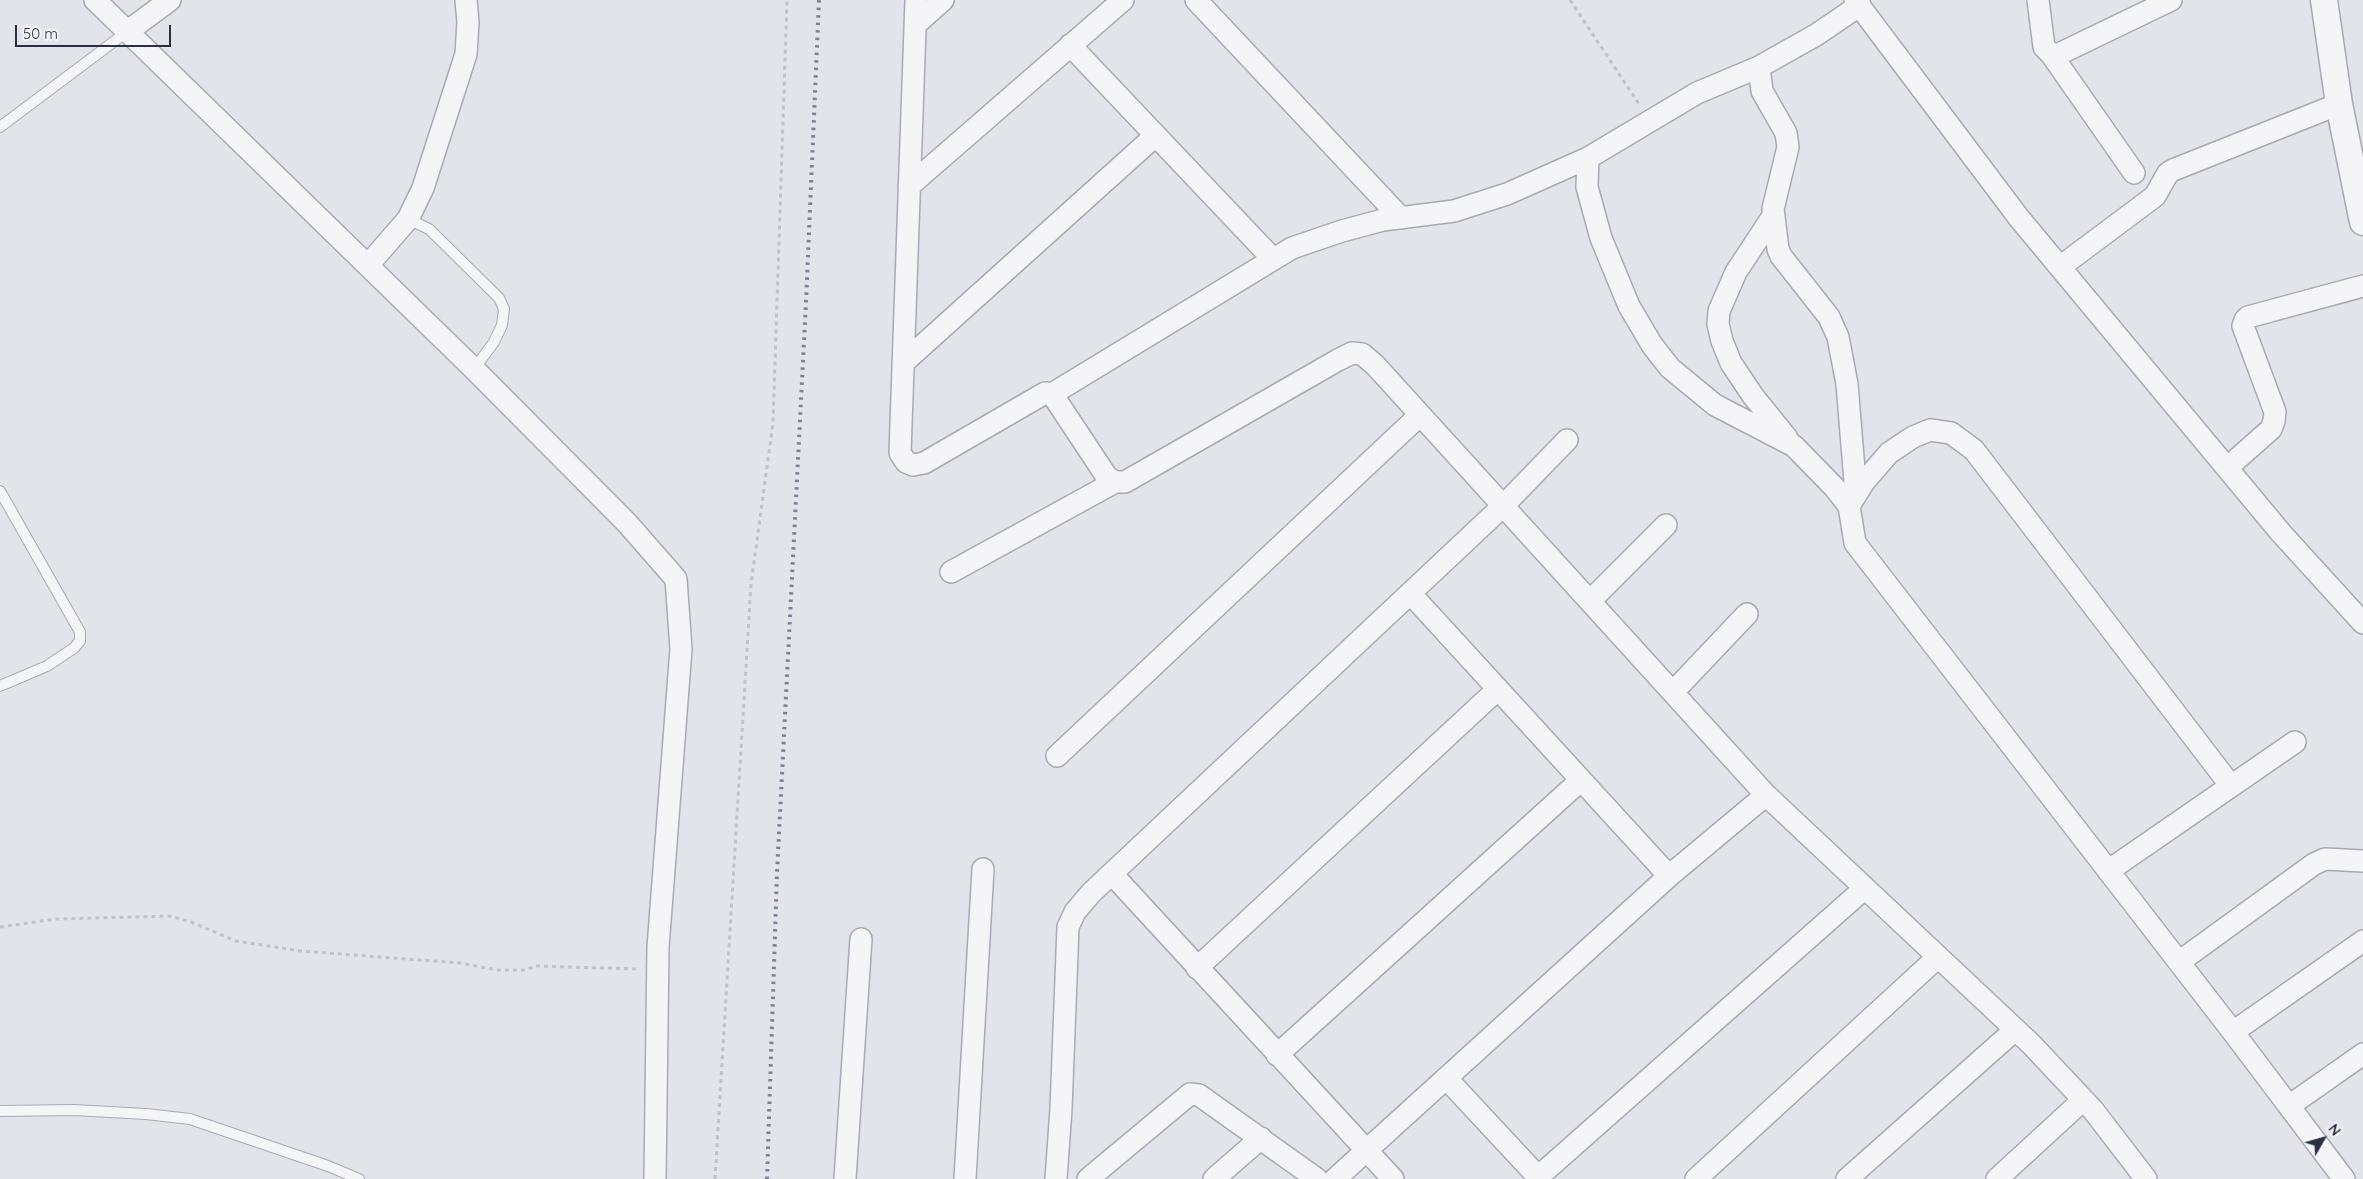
<!DOCTYPE html>
<html>
<head>
<meta charset="utf-8">
<style>
	body { margin:0 }
	#map { position:relative; width:2363px; height:1179px; overflow:hidden; background:#e2e4ea; font-family:Quicksand,sans-serif }
	canvas { display:block }
	.north { position:absolute; left:2298px; top:1114px; width:50px; height:50px; -webkit-text-stroke:4px #f1f3f7; paint-order:stroke; rotate:52deg; font-size:14px; font-weight:700; line-height:20px; text-align:center; color:#2a3041 }
	.north::after { content:''; display:block; margin:auto; width:18px; height:22px; background:#2a3041; clip-path:polygon(50% 0,100% 100%,50% 72%,0 100%) }
	.scale { position:absolute; left:15px; top:25px; width:156px; height:22px; box-sizing:border-box; border:2px solid #2a3041; border-top:0; padding-left:6px; font-size:15px; line-height:18px; white-space:nowrap; color:#2a3041; -webkit-text-stroke:4px #f1f3f7; paint-order:stroke }
</style>
</head>
<body>
<div id="map">
<canvas width="2363" height="1179"></canvas>
<div class="north">N</div>
<div class="scale">50 m</div>
</div>
<script>
const context = document.querySelector('canvas').getContext('2d');
context.lineJoin = 'round';
function toPath(rows) {
  const path = new Path2D();
  for (const r of rows) {
    path.moveTo(r[0], r[1]);
    for (let i = 2; i < r.length; i += 2) path.lineTo(r[i], r[i + 1]);
  }
  return path;
}
function stroke(path, color, width, dash) {
  context.strokeStyle = color;
  context.lineWidth = width;
  context.lineCap = dash ? 'butt' : 'round';
  context.setLineDash(dash || []);
  context.stroke(path);
}
const path = toPath([
	[1570,0,1639,104],
	[0,927,56,919,170,916,191,922,236,941,301,951,460,963,497,970,526,970,536,966,639,969],
	[715,1179,751,584,773,423,787,0]
]);
const service = toPath([
	[0,127,128,31],
	[408,219,429,229,499,298,504,309,502,325,494,342,474,369],
	[0,491,80,632,80,641,74,648,47,666,0,686],
	[0,1111,74,1110,146,1114,190,1119,328,1166,359,1179]
]);
const minor = toPath([
	[95,0,474,369,627,523,676,579,681,649,658,947,655,1179],
	[916,0,900,453,906,462,913,465,924,463,1045,393,1052,394,1107,477,1115,482,1125,482,1338,360,1352,353,1362,354,1375,365,1766,795,2031,1044,2093,1110,2146,1179],
	[1196,0,1401,218],
	[1855,0,2019,218,2281,533,2363,623],
	[2038,0,2044,47,2051,54,2059,54,2171,0],
	[915,25,943,0],
	[128,31,170,0],
	[1070,45,1272,258],
	[2051,54,2134,173],
	[1759,67,1762,91,1786,133,1788,147,1773,209,1778,249,1781,256,1829,317,1838,337,1847,384,1856,494],
	[1588,158,1587,187,1601,238,1629,306,1652,345,1670,368,1715,405,1794,446,1834,487,1849,506,1855,543,2233,1032,2344,1179],
	[909,186,1123,0],
	[1773,216,1736,272,1719,311,1718,324,1722,341,1731,363,1753,396,1787,438],
	[369,264,408,219,423,188,466,54,468,22,466,0],
	[2060,267,2155,196,2168,173,2173,170,2339,104],
	[903,363,1155,136],
	[1052,394,1292,248,1342,231,1383,220,1454,211,1507,194,1588,158,1697,93,1759,67,1816,35,1860,5],
	[2227,468,2271,429,2274,421,2275,412,2243,326,2245,320,2248,317,2363,286],
	[1849,506,1864,482,1889,453,1913,437,1930,430,1951,433,1974,450,2231,786],
	[951,572,1115,482],
	[1410,593,1669,876],
	[1590,601,1666,525],
	[1673,692,1747,614],
	[1057,756,1420,415],
	[2108,871,2295,742],
	[1112,874,1393,1179],
	[2179,962,2314,864,2325,859,2363,861],
	[1197,968,1498,689],
	[2233,1032,2363,941],
	[1277,1055,1581,780],
	[1446,1078,1540,1179],
	[2289,1106,2363,1054],
	[1538,1177,1865,888],
	[845,1179,861,939],
	[965,1179,983,869],
	[1056,1179,1061,1109,1068,927,1075,912,1091,893,1503,506,1567,440],
	[1088,1179,1190,1094,1199,1095,1317,1179],
	[1214,1179,1261,1138],
	[1335,1179,1669,876,1766,795],
	[1696,1179,1938,957],
	[1847,1179,2015,1030],
	[1997,1179,2083,1100]
]);
const tertiary = toPath([
	[2324,0,2339,104,2363,222]
]);
const rail = toPath([
	[767,1179,777,873,806,302,819,0]
]);
stroke(service, '#a7aab4', 12);
stroke(minor, '#a7aab4', 24);
stroke(tertiary, '#a7aab4', 29);
stroke(path, '#c0c2c8', 3, [4, 4]);
stroke(service, '#f5f5f8', 10);
stroke(minor, '#f5f5f8', 21);
stroke(tertiary, '#f5f5f8', 26);
stroke(rail, '#7c8193', 4, [2.5, 5]);
</script>
</body>
</html>
